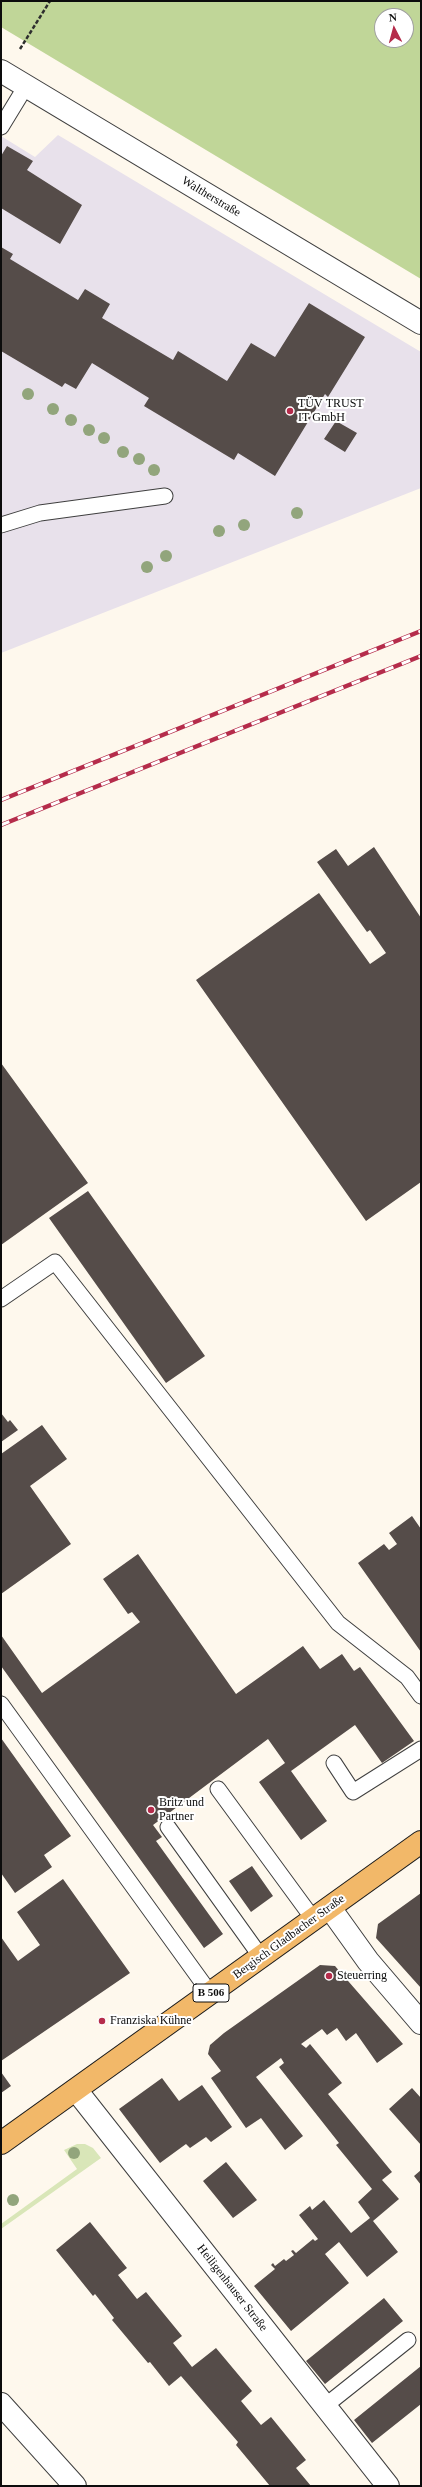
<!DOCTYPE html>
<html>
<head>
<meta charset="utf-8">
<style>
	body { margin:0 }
	#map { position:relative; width:422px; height:2487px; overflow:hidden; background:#fef8ed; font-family:Georgia,serif }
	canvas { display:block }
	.frame { position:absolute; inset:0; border:2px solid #0c0c0c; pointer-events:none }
	.north { position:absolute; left:374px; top:8px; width:40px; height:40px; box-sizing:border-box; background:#fff; border:1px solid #9e9e9e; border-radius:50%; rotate:354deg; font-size:11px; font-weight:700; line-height:16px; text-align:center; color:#0c0c0c }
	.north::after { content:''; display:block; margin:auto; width:14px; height:18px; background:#b52c4b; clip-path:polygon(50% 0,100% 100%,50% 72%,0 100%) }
</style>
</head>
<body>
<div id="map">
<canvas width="422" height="2487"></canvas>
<div class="frame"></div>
<div class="north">N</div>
</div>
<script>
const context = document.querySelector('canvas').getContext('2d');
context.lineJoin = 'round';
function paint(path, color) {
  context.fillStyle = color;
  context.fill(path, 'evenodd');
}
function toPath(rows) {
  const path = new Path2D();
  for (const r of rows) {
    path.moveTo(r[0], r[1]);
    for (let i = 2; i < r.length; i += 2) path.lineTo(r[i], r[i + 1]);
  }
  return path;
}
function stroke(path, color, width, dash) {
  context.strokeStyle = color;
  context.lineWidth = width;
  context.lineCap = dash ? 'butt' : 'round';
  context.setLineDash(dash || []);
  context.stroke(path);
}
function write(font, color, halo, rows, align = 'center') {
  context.font = font + ' Georgia,serif';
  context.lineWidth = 4;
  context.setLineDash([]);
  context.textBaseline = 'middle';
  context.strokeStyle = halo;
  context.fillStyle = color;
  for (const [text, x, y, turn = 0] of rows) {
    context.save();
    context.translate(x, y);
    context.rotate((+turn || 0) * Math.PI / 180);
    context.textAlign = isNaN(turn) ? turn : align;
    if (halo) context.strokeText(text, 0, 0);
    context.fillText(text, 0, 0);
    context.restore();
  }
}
const industrial = toPath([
	[58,135,421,352,421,488,1,653,1,136,35,157]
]);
const green = toPath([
	[77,2144,85,2144,93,2148,101,2158,1,2229,1,2224,77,2169,64,2150]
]);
const forest = toPath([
	[1,1,421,1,421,279,1,27],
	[382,16,406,16,406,40,382,40]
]);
const building = toPath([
	[7,146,33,161,27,170,82,205,60,244,1,208,1,156],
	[1,247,13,254,10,259,78,300,85,289,110,304,102,318,173,360,178,351,227,381,251,343,275,357,309,303,365,337,328,397,325,394,275,476,238,453,234,460,144,406,149,398,92,363,76,389,65,383,62,387,1,351],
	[336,421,357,433,345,452,324,439],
	[374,847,421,918,421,1182,366,1221,196,980,319,893,370,964,386,953,370,930,367,932,317,862,336,849,348,866],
	[1,1063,88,1183,1,1245],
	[88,1191,205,1356,166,1383,49,1218],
	[1,1413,8,1422,10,1420,18,1430,1,1442],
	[42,1425,67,1459,30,1486,71,1544,1,1594,1,1454],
	[412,1516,421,1529,421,1652,358,1563,384,1544,389,1550,397,1544,389,1533],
	[138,1554,236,1694,303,1646,320,1669,342,1654,354,1671,360,1667,414,1741,382,1763,355,1725,291,1771,327,1821,301,1840,259,1782,285,1763,268,1739,153,1825,162,1837,156,1841,223,1934,204,1948,1,1666,1,1635,42,1693,140,1622,132,1612,128,1614,103,1579],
	[1,1738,71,1836,44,1855,52,1867,15,1893,1,1873],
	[252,1866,273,1896,251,1912,229,1881],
	[63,1879,130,1973,1,2061,1,1937,18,1961,40,1945,17,1912],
	[421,1893,421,1988,376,1938,378,1924],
	[320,1965,335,1966,403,2044,377,2063,356,2033,346,2041,337,2028,327,2035,322,2029,301,2044,306,2048,310,2044,342,2083,328,2094,392,2172,382,2180,399,2199,373,2221,398,2252,367,2277,339,2242,325,2254,349,2283,291,2331,254,2286,275,2269,271,2265,273,2263,275,2266,284,2259,286,2261,294,2255,291,2251,293,2250,296,2253,313,2239,315,2241,318,2239,299,2215,310,2206,312,2210,324,2200,351,2233,370,2218,358,2202,372,2189,336,2145,339,2143,279,2067,284,2063,281,2058,256,2077,303,2136,285,2150,261,2118,246,2128,211,2078,221,2071,208,2054,210,2045,224,2033],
	[1,2072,11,2086,1,2093],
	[162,2078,179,2101,202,2085,232,2127,211,2142,206,2137,190,2148,186,2144,160,2163,119,2109],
	[412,2088,421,2098,421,2145,389,2109],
	[226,2162,257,2200,233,2218,203,2181],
	[421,2170,421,2185,414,2176],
	[90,2222,127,2268,118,2275,137,2299,146,2292,182,2336,173,2343,192,2367,216,2348,252,2391,241,2401,261,2425,271,2417,306,2460,296,2468,311,2486,270,2486,236,2445,238,2442,181,2376,169,2386,150,2362,148,2363,112,2320,114,2318,95,2294,93,2296,56,2250],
	[384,2298,403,2321,325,2384,306,2361],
	[421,2366,421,2404,372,2443,354,2420]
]);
const path = toPath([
	[20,49,50,1]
]);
const service = toPath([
	[1,127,26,86],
	[1,525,40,513,165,496],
	[1,1299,55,1262,338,1623,407,1677,421,1696],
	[1,1704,210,1993],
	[334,1763,353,1792,421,1749],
	[218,1789,314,1920],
	[168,1827,261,1957],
	[325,2406,408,2340]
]);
const minor = toPath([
	[330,1908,368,1961,421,2023],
	[76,2090,388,2486],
	[1,2404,75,2486]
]);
const tertiary = toPath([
	[1,71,421,323]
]);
const primary = toPath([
	[1,2143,421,1842]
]);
const rail = toPath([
	[1,800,421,631],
	[1,825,421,656]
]);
const trees = [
	[28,394],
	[53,409],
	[71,420],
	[89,430],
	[104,438],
	[123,452],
	[139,459],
	[154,470],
	[297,513],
	[244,525],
	[219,531],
	[166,556],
	[147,567],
	[74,2153],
	[13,2200]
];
const markers = [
	[290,411,4,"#b52c4b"],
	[151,1810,4,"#b52c4b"],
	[329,1976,4,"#b52c4b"],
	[102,2021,4,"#b52c4b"]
];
const shields = [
	[211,1993,36]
];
const shieldNames = [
	["B 506",211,1993]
];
const streetNames = [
	["Waltherstraße",211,197,31],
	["Bergisch Gladbacher Straße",289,1937,-36],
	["Heiligenhauser Straße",232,2288,52]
];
const poiNames = [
	["TÜV TRUST",298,404],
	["IT GmbH",298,418],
	["Britz und",159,1803],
	["Partner",159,1817],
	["Steuerring",337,1976],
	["Franziska Kühne",110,2021]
];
paint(industrial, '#e8e1eb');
paint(green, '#d9e6b8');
paint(forest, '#c0d698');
paint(building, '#554c49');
stroke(service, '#3f3f3f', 17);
stroke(minor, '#3f3f3f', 24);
stroke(tertiary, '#3f3f3f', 24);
stroke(primary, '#1d1d1d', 24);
stroke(path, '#2e2e2e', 2.5, [4, 2]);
stroke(service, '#fff', 15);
stroke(minor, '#fff', 22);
stroke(tertiary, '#fff', 22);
stroke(primary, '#f2b869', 22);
stroke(rail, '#b52c4b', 4.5);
stroke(rail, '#fff', 3, [9]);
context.fillStyle = '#92a57c';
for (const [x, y] of trees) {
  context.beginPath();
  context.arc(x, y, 6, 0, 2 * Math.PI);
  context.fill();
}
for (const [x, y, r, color] of markers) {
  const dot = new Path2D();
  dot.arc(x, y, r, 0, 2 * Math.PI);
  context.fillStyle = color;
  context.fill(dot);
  stroke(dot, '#fff', 1.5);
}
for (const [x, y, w] of shields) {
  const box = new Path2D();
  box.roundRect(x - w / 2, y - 9, w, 18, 3);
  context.fillStyle = '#fff';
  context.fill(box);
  stroke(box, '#0c0c0c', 1);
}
write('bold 11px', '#0c0c0c', null, shieldNames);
write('12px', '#0c0c0c', '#fff', streetNames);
write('12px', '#0c0c0c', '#fff', poiNames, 'left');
</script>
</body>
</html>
